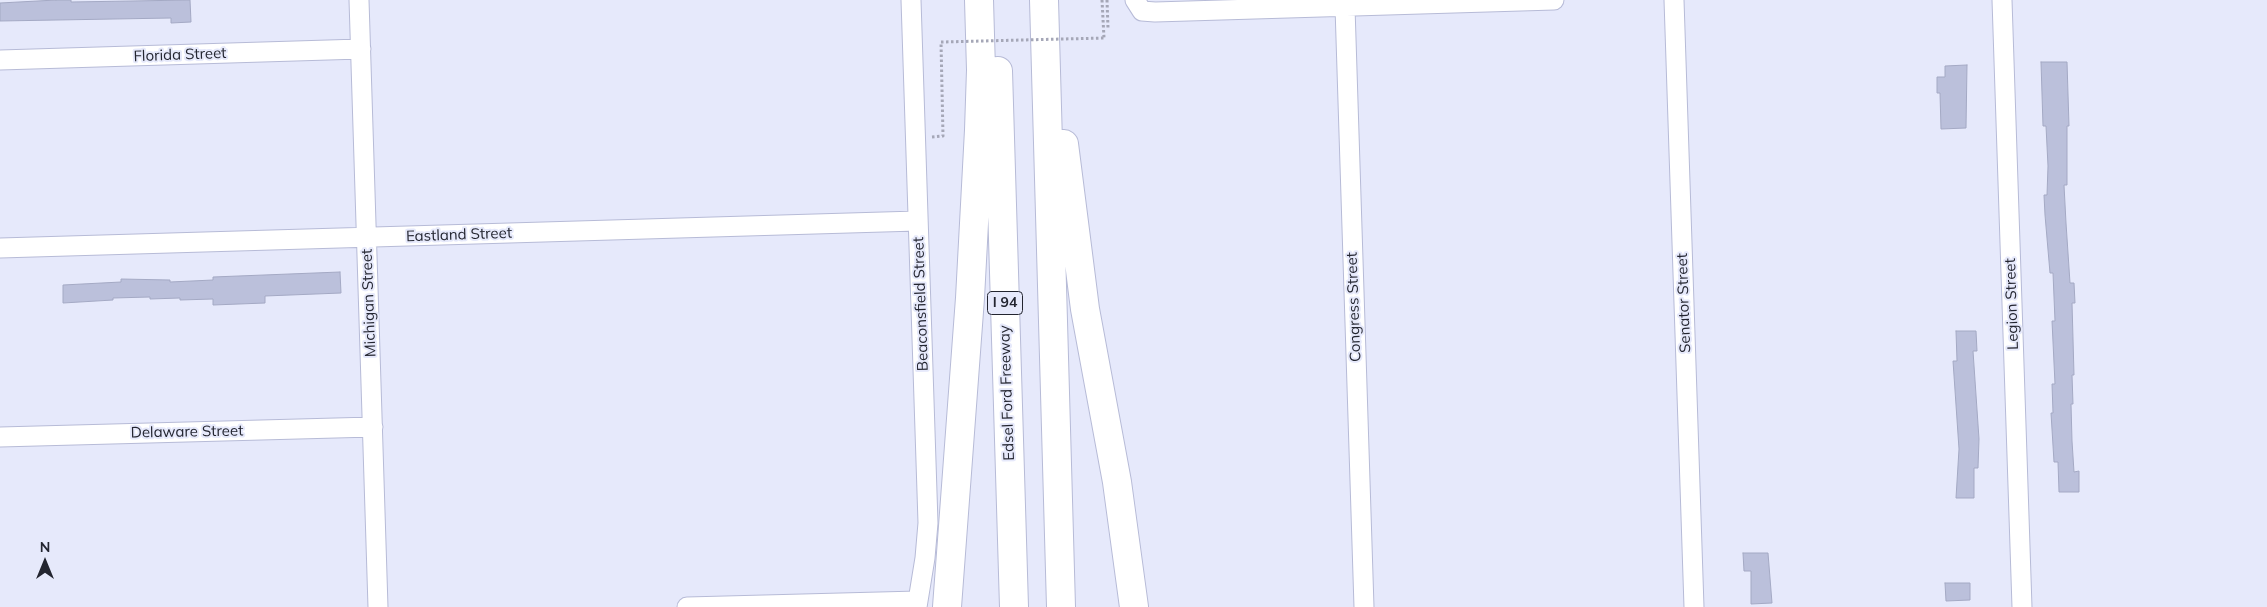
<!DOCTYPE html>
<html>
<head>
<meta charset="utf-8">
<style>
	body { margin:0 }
	#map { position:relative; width:2267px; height:607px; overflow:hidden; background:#e6e9fb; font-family:Mulish,sans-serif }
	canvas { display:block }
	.north { position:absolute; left:20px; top:537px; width:50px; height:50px; -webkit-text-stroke:4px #e6e9fb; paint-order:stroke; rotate:0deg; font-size:14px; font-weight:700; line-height:20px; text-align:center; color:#232530 }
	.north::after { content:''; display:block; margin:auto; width:18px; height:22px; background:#232530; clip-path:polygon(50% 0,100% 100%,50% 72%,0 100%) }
</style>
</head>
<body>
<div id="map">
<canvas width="2267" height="607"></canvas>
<div class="north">N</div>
</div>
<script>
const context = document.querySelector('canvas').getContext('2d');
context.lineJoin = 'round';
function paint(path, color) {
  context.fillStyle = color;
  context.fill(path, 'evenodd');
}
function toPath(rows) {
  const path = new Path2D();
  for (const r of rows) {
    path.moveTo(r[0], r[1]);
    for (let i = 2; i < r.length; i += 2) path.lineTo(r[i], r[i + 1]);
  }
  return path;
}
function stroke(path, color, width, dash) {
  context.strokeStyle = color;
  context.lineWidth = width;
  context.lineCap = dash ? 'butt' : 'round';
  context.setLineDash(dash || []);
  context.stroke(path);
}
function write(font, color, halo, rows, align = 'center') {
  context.font = font + ' Mulish,sans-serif';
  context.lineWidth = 4;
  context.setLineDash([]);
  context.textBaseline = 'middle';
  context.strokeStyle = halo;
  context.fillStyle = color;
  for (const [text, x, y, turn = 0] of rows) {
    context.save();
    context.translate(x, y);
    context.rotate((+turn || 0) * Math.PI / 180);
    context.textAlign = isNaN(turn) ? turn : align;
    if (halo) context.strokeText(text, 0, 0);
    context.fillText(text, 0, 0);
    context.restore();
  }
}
const building = toPath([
	[56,0,71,0,71,2,190,0,191,22,171,23,171,18,0,21,0,3,56,0],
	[2041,62,2067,62,2069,126,2067,126,2067,185,2064,185,2066,223,2070,283,2074,283,2075,303,2072,303,2074,375,2072,375,2073,404,2071,404,2072,441,2074,472,2079,471,2079,492,2059,492,2058,462,2054,462,2051,413,2053,413,2052,384,2055,384,2052,321,2055,321,2053,273,2050,273,2045,215,2044,195,2047,195,2048,166,2046,126,2043,126,2041,62],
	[1967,65,1966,128,1941,129,1940,93,1937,93,1937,77,1945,77,1945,66,1967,65],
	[340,272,341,293,265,296,265,303,213,305,213,299,180,300,180,298,150,299,150,297,113,298,113,300,63,303,63,285,121,282,121,279,170,280,170,282,213,280,213,277,340,272],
	[1956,331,1976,331,1977,351,1973,351,1979,439,1978,468,1974,468,1974,498,1956,498,1959,449,1953,361,1957,361,1956,331],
	[1743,553,1768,553,1772,603,1751,604,1751,571,1744,571,1743,553],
	[1945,583,1970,583,1970,600,1946,601,1945,583]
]);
const path = toPath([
	[1102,0,1104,38],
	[1107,0,1108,28],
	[932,137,943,136,941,42]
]);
const street = toPath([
	[359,0,378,607],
	[911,0,928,523,925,558,917,607],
	[1135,0,1142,11,1155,12,1554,0],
	[1674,0,1694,607],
	[2002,0,2022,607],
	[1345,7,1364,607],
	[0,60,361,49],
	[0,248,917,221],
	[0,437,373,427],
	[687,607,918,601]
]);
const highway = toPath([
	[1044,0,1061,607],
	[998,71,1014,607],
	[1064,144,1085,309,1117,482,1134,607],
	[947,607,970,298,979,130,981,70,979,0]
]);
const pathBridge = toPath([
	[941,42,1104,38]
]);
const shields = [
	[1005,303,35]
];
const shieldNames = [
	["I 94",1005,303]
];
const streetNames = [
	["Florida Street",180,55,-2],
	["Eastland Street",459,235,-2],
	["Michigan Street",369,303,-92],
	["Senator Street",1684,303,-92],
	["Beaconsfield Street",921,304,-92],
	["Legion Street",2012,304,-92],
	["Congress Street",1354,307,-92],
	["Edsel Ford Freeway",1007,393,-92],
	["Delaware Street",187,432,-1]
];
paint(building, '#bbc0db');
stroke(building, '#a4a9c4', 1);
stroke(street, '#b7bbd7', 21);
stroke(highway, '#b7bbd7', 30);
stroke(path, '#a5a7b7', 3, [2.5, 2.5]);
stroke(street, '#fff', 19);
stroke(highway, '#fff', 28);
stroke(pathBridge, '#a5a7b7', 3, [2.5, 2.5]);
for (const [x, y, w] of shields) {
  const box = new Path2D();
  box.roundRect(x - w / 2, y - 11.5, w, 23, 4);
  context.fillStyle = '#e6e9fb';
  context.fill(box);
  stroke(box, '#232530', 1);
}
write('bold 14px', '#232530', null, shieldNames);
write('15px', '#232530', '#e6e9fb', streetNames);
</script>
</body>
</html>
